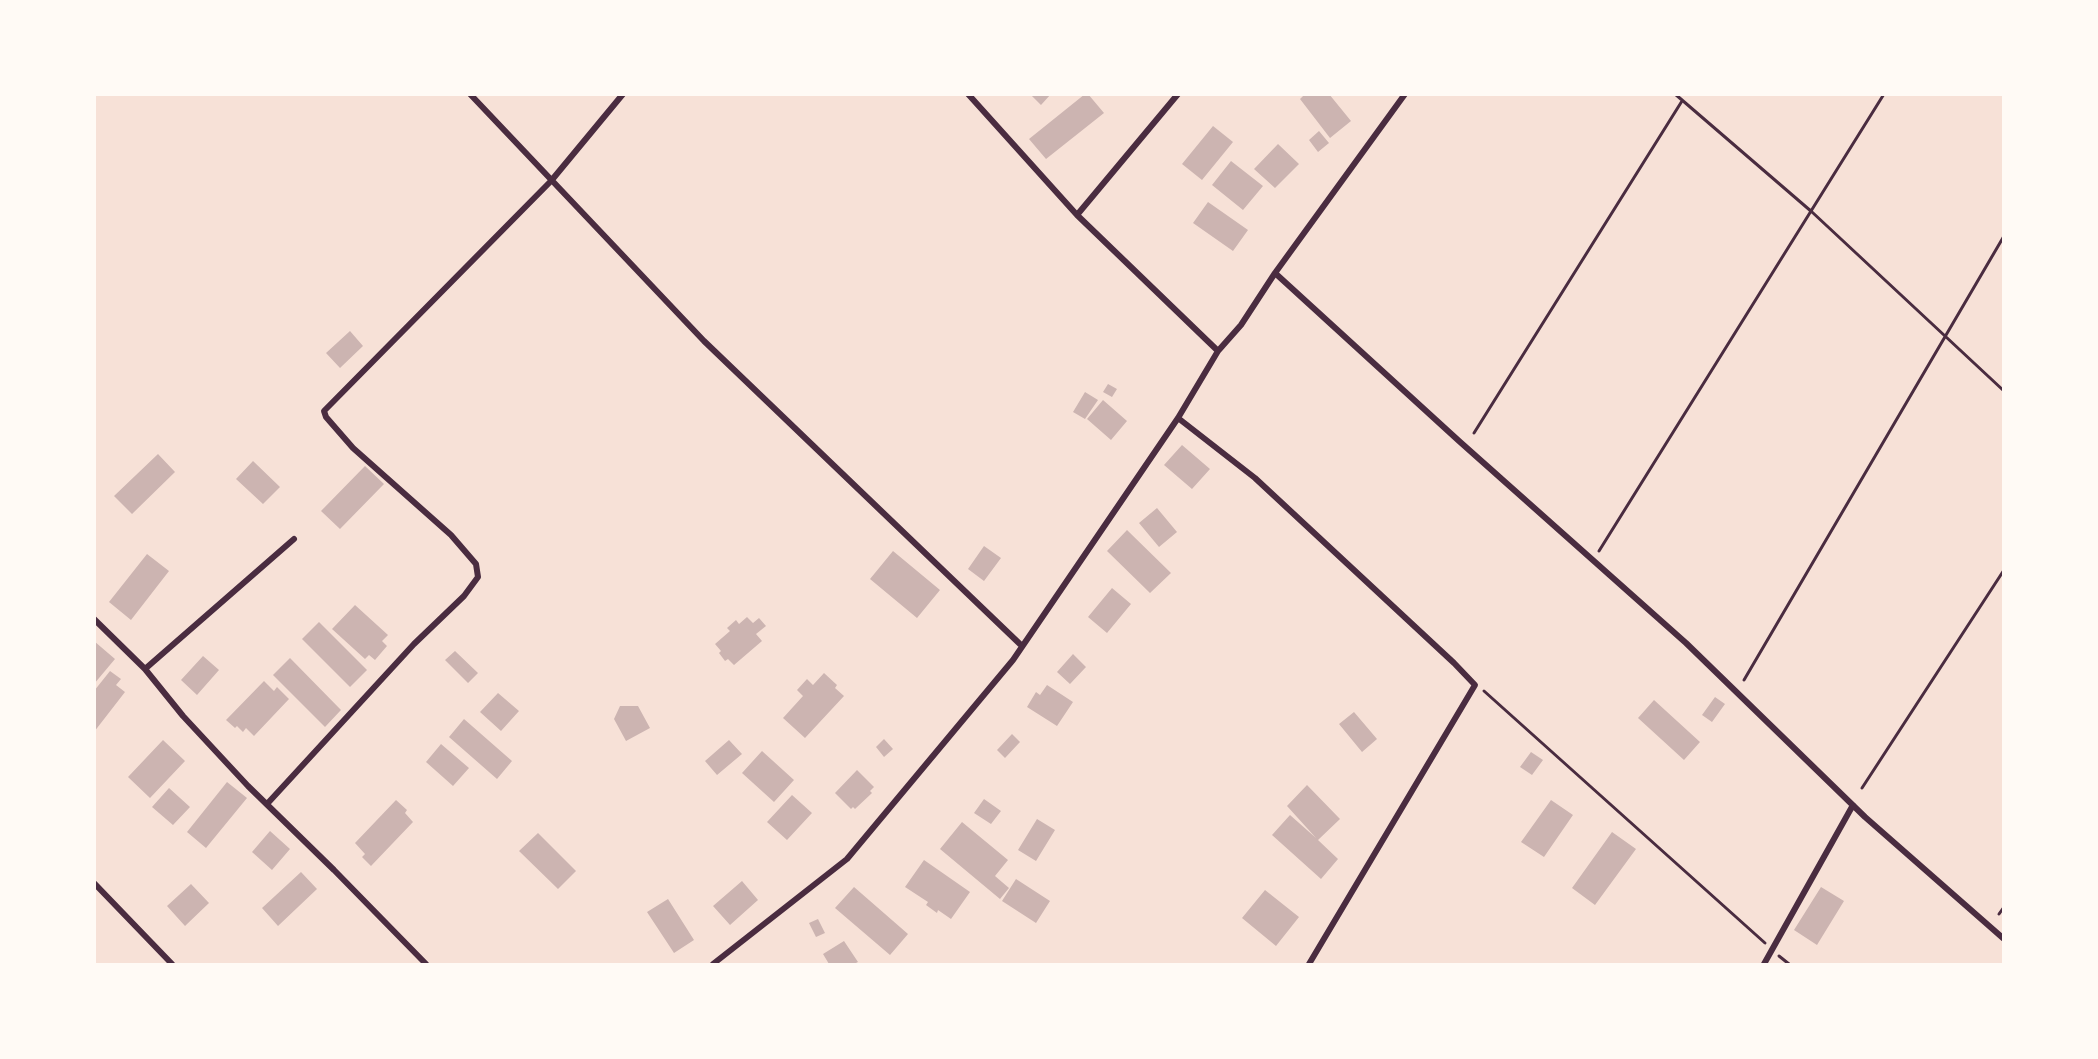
<!DOCTYPE html>
<html>
<head>
<meta charset="utf-8">
<style>
	body { margin:0 }
	#map { position:relative; width:2098px; height:1059px; overflow:hidden; background:#f7e1d7; font-family:"Roboto Serif",serif }
	canvas { display:block }
	.frame { position:absolute; inset:0; border:96px solid #fffaf5; pointer-events:none }
</style>
</head>
<body>
<div id="map">
<canvas width="2098" height="1059"></canvas>
<div class="frame"></div>
</div>
<script>
const context = document.querySelector('canvas').getContext('2d');
context.lineJoin = 'round';
function paint(path, color) {
  context.fillStyle = color;
  context.fill(path, 'evenodd');
}
function toPath(rows) {
  const path = new Path2D();
  for (const r of rows) {
    path.moveTo(r[0], r[1]);
    for (let i = 2; i < r.length; i += 2) path.lineTo(r[i], r[i + 1]);
  }
  return path;
}
function stroke(path, color, width, dash) {
  context.strokeStyle = color;
  context.lineWidth = width;
  context.lineCap = dash ? 'butt' : 'round';
  context.setLineDash(dash || []);
  context.stroke(path);
}
const building = toPath([
	[1030,94,1051,94,1041,105],
	[1085,94,1088,94,1104,113,1046,159,1029,139],
	[1305,94,1329,94,1351,121,1330,138,1300,99],
	[1213,126,1233,142,1202,180,1182,164],
	[1319,131,1329,143,1318,152,1309,140],
	[1278,144,1299,164,1275,188,1254,169],
	[1231,161,1263,186,1243,210,1212,185],
	[1208,202,1248,230,1233,251,1193,223],
	[350,331,363,346,340,368,326,353],
	[1108,384,1117,389,1112,397,1103,392],
	[1085,392,1098,400,1085,419,1073,412],
	[1103,400,1127,421,1111,440,1087,419],
	[1182,445,1210,469,1192,489,1164,465],
	[158,454,175,472,132,514,114,496],
	[253,461,280,487,263,504,236,479],
	[365,466,384,484,340,529,321,511],
	[1157,508,1177,532,1159,547,1139,523],
	[1127,530,1171,573,1150,593,1107,551],
	[984,546,1001,558,984,581,968,569],
	[893,551,940,590,917,618,870,579],
	[147,554,169,571,131,620,109,602],
	[1112,588,1131,604,1107,633,1088,617],
	[355,605,388,635,382,641,387,646,375,660,369,655,365,659,332,629],
	[747,617,753,623,759,618,766,626,756,634,762,641,734,665,728,659,725,661,719,653,721,651,715,644,730,631,727,628,736,620,739,624],
	[319,622,367,670,350,687,302,639],
	[94,641,115,659,94,684],
	[455,651,478,673,468,683,445,660],
	[1073,654,1086,667,1070,684,1057,672],
	[203,656,219,670,197,695,181,680],
	[290,658,341,710,325,727,273,675],
	[110,671,121,679,116,685,125,692,94,732,94,691],
	[824,673,837,685,835,688,844,696,805,738,783,718,803,696,797,690,807,679,813,685],
	[264,681,274,691,277,687,289,699,254,736,246,728,243,732,237,726,235,728,226,720],
	[1047,685,1073,702,1057,726,1027,707,1036,692,1040,695],
	[498,693,519,711,501,731,480,712],
	[1715,697,1725,704,1712,722,1702,715],
	[1654,700,1700,742,1684,760,1638,718],
	[620,706,638,706,650,728,626,741,614,719],
	[1354,712,1377,739,1362,752,1339,724],
	[464,719,512,761,497,779,449,737],
	[1012,734,1020,742,1005,758,997,750],
	[884,739,893,749,884,757,876,747],
	[163,740,185,761,150,798,128,777],
	[729,740,742,754,717,775,705,761],
	[441,744,469,768,453,786,426,762],
	[762,751,794,780,774,802,742,773],
	[1531,752,1543,760,1532,775,1520,767],
	[857,770,874,787,870,791,872,793,855,809,853,807,851,809,835,793],
	[227,782,247,798,206,848,187,832],
	[1307,785,1340,819,1318,840,1338,859,1321,879,1272,835,1290,815,1316,838,1287,806],
	[169,788,190,807,173,825,152,807],
	[792,795,812,813,787,840,767,822],
	[984,799,1001,811,991,824,974,813],
	[396,800,407,810,405,813,413,822,371,866,362,857,365,854,355,843],
	[1551,800,1573,815,1544,857,1521,842],
	[1037,819,1055,830,1036,861,1018,850],
	[962,822,1008,860,995,876,1009,888,1000,899,940,849],
	[270,831,290,849,272,870,252,852],
	[1612,832,1636,849,1595,905,1572,888],
	[538,833,576,871,558,889,519,851],
	[924,860,970,892,951,919,938,910,937,913,926,905,928,902,905,887],
	[301,872,317,889,278,926,262,908],
	[1016,879,1050,901,1036,923,1002,901],
	[742,881,758,900,730,925,713,906],
	[191,884,209,903,185,926,167,906],
	[854,887,908,934,890,955,835,908],
	[1821,887,1844,901,1817,945,1794,930],
	[1265,890,1299,917,1276,946,1242,918],
	[668,899,694,940,674,953,647,912],
	[818,919,825,933,816,937,809,923],
	[844,941,858,962,854,964,829,964,823,954]
]);
const path = toPath([
	[1675,94,1812,212,2004,391],
	[1474,433,1682,101],
	[1599,551,1884,94],
	[1744,680,2004,236],
	[1484,691,1765,943],
	[1862,788,2004,570],
	[1999,914,2004,907],
	[1779,956,1789,964]
]);
const minor = toPath([
	[470,94,704,341,1022,646],
	[968,94,1077,215,1218,351],
	[1077,215,1178,94],
	[1275,273,1459,441,1686,643,1865,817,2004,939],
	[1178,418,1255,478,1454,663,1475,685,1309,964],
	[94,619,145,669,183,716,248,786,334,870,426,964],
	[145,669,294,539],
	[267,804,414,644,464,596,478,577,476,564,451,535,353,448,326,417,324,411,551,181,623,94],
	[94,883,172,964],
	[713,964,847,859,1013,660,1178,418,1218,351,1241,325,1275,273,1405,94],
	[1764,964,1853,805]
]);
paint(building, '#ccb4b1');
stroke(path, '#4a2c40', 3);
stroke(minor, '#4a2c40', 6);
</script>
</body>
</html>
